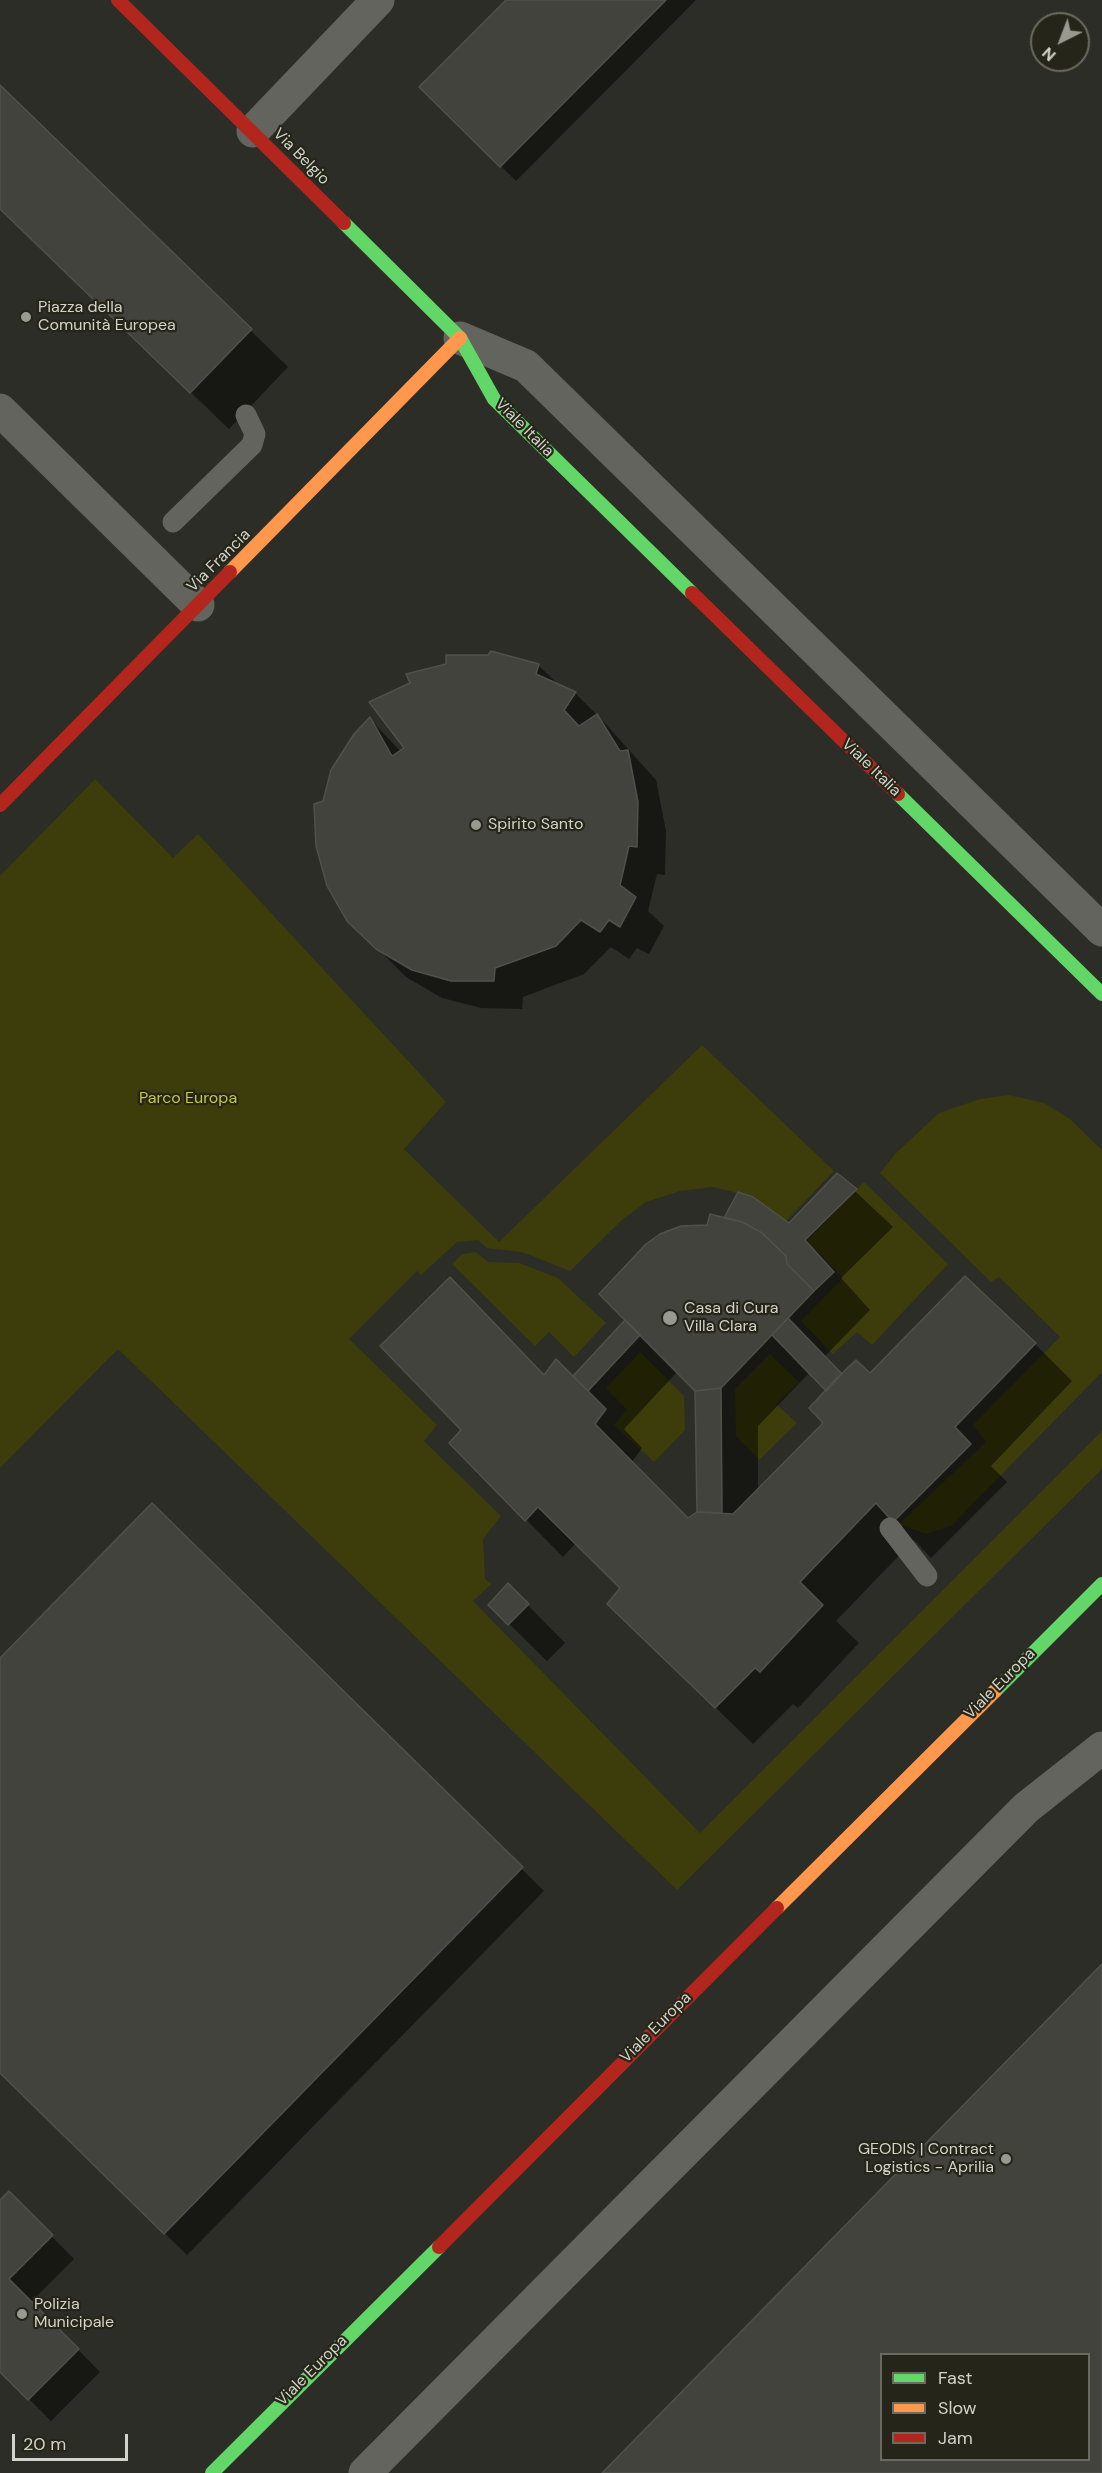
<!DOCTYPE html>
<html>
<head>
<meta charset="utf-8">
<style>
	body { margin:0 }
	#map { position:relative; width:1102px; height:2473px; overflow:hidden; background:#2c2d26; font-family:"DM Sans",sans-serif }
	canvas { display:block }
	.legend { position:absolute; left:880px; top:2353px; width:210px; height:108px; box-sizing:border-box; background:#252619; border:2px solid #6a6b60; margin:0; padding:8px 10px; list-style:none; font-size:18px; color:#d2d3ca }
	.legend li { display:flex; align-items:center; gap:12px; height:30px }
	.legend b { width:30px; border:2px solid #6a6b60 }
	.north { position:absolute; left:1030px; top:12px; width:60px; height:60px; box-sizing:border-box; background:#252619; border:2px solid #6a6b60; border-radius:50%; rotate:222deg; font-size:16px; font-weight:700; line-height:24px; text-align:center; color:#d2d3ca }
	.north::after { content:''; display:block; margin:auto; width:21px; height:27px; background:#989991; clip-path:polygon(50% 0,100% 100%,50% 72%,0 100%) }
	.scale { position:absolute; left:12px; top:2434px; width:116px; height:27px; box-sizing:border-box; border:3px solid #d2d3ca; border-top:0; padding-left:8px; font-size:18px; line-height:21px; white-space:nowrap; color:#d2d3ca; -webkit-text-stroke:4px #252619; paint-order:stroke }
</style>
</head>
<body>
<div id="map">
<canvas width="1102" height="2473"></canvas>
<ul class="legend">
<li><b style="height:8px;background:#63d668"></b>Fast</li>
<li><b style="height:8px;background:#ff974d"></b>Slow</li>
<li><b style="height:8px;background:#b3261e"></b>Jam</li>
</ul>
<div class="north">N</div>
<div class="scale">20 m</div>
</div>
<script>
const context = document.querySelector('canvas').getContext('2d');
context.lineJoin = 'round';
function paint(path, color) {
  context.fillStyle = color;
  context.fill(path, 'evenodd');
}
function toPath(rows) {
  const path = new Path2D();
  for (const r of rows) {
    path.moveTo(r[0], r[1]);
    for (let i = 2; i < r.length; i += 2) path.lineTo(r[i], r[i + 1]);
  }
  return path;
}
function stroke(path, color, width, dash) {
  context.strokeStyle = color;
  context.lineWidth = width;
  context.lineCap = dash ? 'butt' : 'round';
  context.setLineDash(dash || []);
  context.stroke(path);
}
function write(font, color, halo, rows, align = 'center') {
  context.font = font + ' "DM Sans",sans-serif';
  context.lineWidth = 4.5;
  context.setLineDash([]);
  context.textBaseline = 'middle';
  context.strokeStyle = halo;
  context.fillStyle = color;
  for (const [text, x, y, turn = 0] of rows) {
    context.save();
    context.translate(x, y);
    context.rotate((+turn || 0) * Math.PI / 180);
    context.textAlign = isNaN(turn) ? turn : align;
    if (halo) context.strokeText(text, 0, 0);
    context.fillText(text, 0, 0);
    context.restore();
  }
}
const green = toPath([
	[95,779,173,858,198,834,446,1102,404,1149,499,1242,702,1045,834,1171,786,1221,753,1197,713,1187,680,1191,646,1202,623,1219,570,1271,522,1252,487,1248,478,1240,457,1242,421,1275,417,1271,349,1339,437,1425,424,1441,501,1516,483,1539,485,1579,491,1584,473,1601,700,1833,1102,1431,1102,1469,677,1890,118,1349,0,1468,0,876],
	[1009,1095,1044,1103,1070,1119,1102,1150,1102,1372,951,1526,926,1534,899,1524,986,1442,973,1425,1060,1337,999,1277,991,1282,880,1173,895,1154,939,1113,980,1099],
	[864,1182,948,1264,872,1345,857,1332,833,1354,801,1321,843,1278,807,1241],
	[476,1252,488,1262,519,1263,558,1278,606,1323,574,1357,549,1332,535,1346,452,1264,462,1254],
	[640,1352,684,1396,685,1430,654,1462,614,1425,627,1410,606,1388],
	[770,1354,799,1382,776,1404,797,1423,759,1460,736,1436,735,1389]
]);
const shadow = toPath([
	[508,0,696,0,516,181,421,87],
	[0,87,288,367,229,429,0,209],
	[491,652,539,666,559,685,575,693,603,721,656,780,666,831,665,875,657,874,648,911,664,926,649,954,637,948,629,959,611,947,584,974,523,997,522,1009,481,1008,442,998,406,977,349,920,324,802,370,719,401,752],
	[838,1175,893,1227,841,1278,870,1310,825,1356,843,1375,871,1375,1035,1344,1072,1381,991,1466,1007,1482,931,1558,914,1540,836,1621,859,1643,798,1708,793,1704,753,1744,647,1641,622,1588,576,1543,563,1557,451,1443,544,1376,573,1378,708,1226,725,1219,789,1225],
	[678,1371,697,1390,698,1512,688,1520,631,1463,642,1448,624,1429],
	[810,1372,828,1391,825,1423,758,1491,758,1426],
	[152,1505,544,1891,187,2255,0,2072,0,1660],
	[508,1585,565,1643,547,1661,490,1605],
	[1102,1966,1102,2473,604,2473],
	[882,2354,1088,2354,1088,2460,882,2460],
	[9,2193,74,2259,31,2302,100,2372,51,2421,0,2370,0,2202]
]);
const building = toPath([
	[506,0,666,0,500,167,419,87,506,0],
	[0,85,252,329,190,393,0,209,0,85],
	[491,651,539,664,536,674,576,692,564,710,579,726,597,714,620,751,628,750,638,802,637,847,629,846,620,885,636,897,620,927,609,920,600,932,581,920,556,946,495,968,494,981,451,981,412,970,376,949,347,921,327,886,316,846,314,804,323,801,331,770,354,734,370,717,392,756,404,748,369,702,410,683,406,674,446,664,446,655,488,655,491,651],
	[837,1173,857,1189,805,1240,834,1272,814,1291,787,1264,786,1256,762,1233,742,1222,724,1218,738,1192,753,1197,789,1223,837,1173],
	[710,1214,742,1222,762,1233,786,1256,787,1264,814,1291,721,1388,695,1391,599,1294,646,1244,660,1234,681,1226,707,1225,710,1214],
	[965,1276,1036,1343,955,1427,971,1444,893,1522,876,1503,800,1582,823,1605,760,1672,755,1668,715,1708,607,1604,620,1588,538,1507,525,1521,449,1443,461,1430,380,1346,450,1277,544,1375,556,1359,606,1409,595,1424,688,1518,697,1512,733,1514,823,1423,809,1408,837,1378,856,1360,870,1373,965,1276],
	[788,1318,842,1374,826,1391,772,1335,788,1318],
	[625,1320,640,1335,588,1391,573,1376,625,1320],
	[721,1388,722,1513,697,1512,695,1391,721,1388],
	[152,1503,523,1867,164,2234,0,2073,0,1658,152,1503],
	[508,1583,529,1604,508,1625,488,1605,508,1583],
	[1102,1964,1102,2473,602,2473,1102,1964],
	[882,2354,1088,2354,1088,2460,882,2460,882,2354],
	[9,2191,53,2235,9,2279,79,2349,28,2400,0,2372,0,2200,9,2191]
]);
const lane = toPath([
	[173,522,252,445,255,434,246,415],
	[890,1528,927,1576]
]);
const street = toPath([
	[253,131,378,0],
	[460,338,526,366,1102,930],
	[0,410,198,605],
	[365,2473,1026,1808,1102,1748]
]);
const fast = toPath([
	[344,223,460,338,494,399,692,593],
	[898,794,1102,994],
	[995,1691,1102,1584],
	[212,2473,439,2247]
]);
const slow = toPath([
	[230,572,460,338],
	[777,1908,995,1691]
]);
const jam = toPath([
	[118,0,344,223],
	[692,593,898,794],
	[0,805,230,572],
	[439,2247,777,1908]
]);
const markers = [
	[26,317,6,"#989991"],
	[476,825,6,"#989991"],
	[670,1318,8,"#989991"],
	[1006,2159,6,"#989991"],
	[22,2314,6,"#989991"]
];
const streetNames = [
	["Via Belgio",301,157,45],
	["Viale Italia",524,428,45],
	["Via Francia",219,561,-45],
	["Viale Italia",871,768,44],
	["Viale Europa",1000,1684,-45],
	["Viale Europa",656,2028,-45],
	["Viale Europa",312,2371,-45]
];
const poiNames = [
	["Piazza della",38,308],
	["Comunità Europea",38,326],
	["Spirito Santo",488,825],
	["Casa di Cura",684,1309],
	["Villa Clara",684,1327],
	["GEODIS | Contract",994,2150,"right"],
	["Logistics - Aprilia",994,2168,"right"],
	["Polizia",34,2305],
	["Municipale",34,2323]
];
const parkNames = [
	["Parco Europa",188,1099]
];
paint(green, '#3c3d0a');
paint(shadow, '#0007');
paint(building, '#43433d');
stroke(building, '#51514b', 1.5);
stroke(lane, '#64645f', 21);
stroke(street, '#64645f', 33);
stroke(fast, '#63d668', 14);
stroke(slow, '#ff974d', 14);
stroke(jam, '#b3261e', 14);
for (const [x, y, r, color] of markers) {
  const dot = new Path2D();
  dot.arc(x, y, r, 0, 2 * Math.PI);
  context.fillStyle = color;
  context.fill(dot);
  stroke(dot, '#252619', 2);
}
write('16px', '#d2d3ca', '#252619', streetNames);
write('16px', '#d2d3ca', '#252619', poiNames, 'left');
write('16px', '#c6ca3b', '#252619', parkNames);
</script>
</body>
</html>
